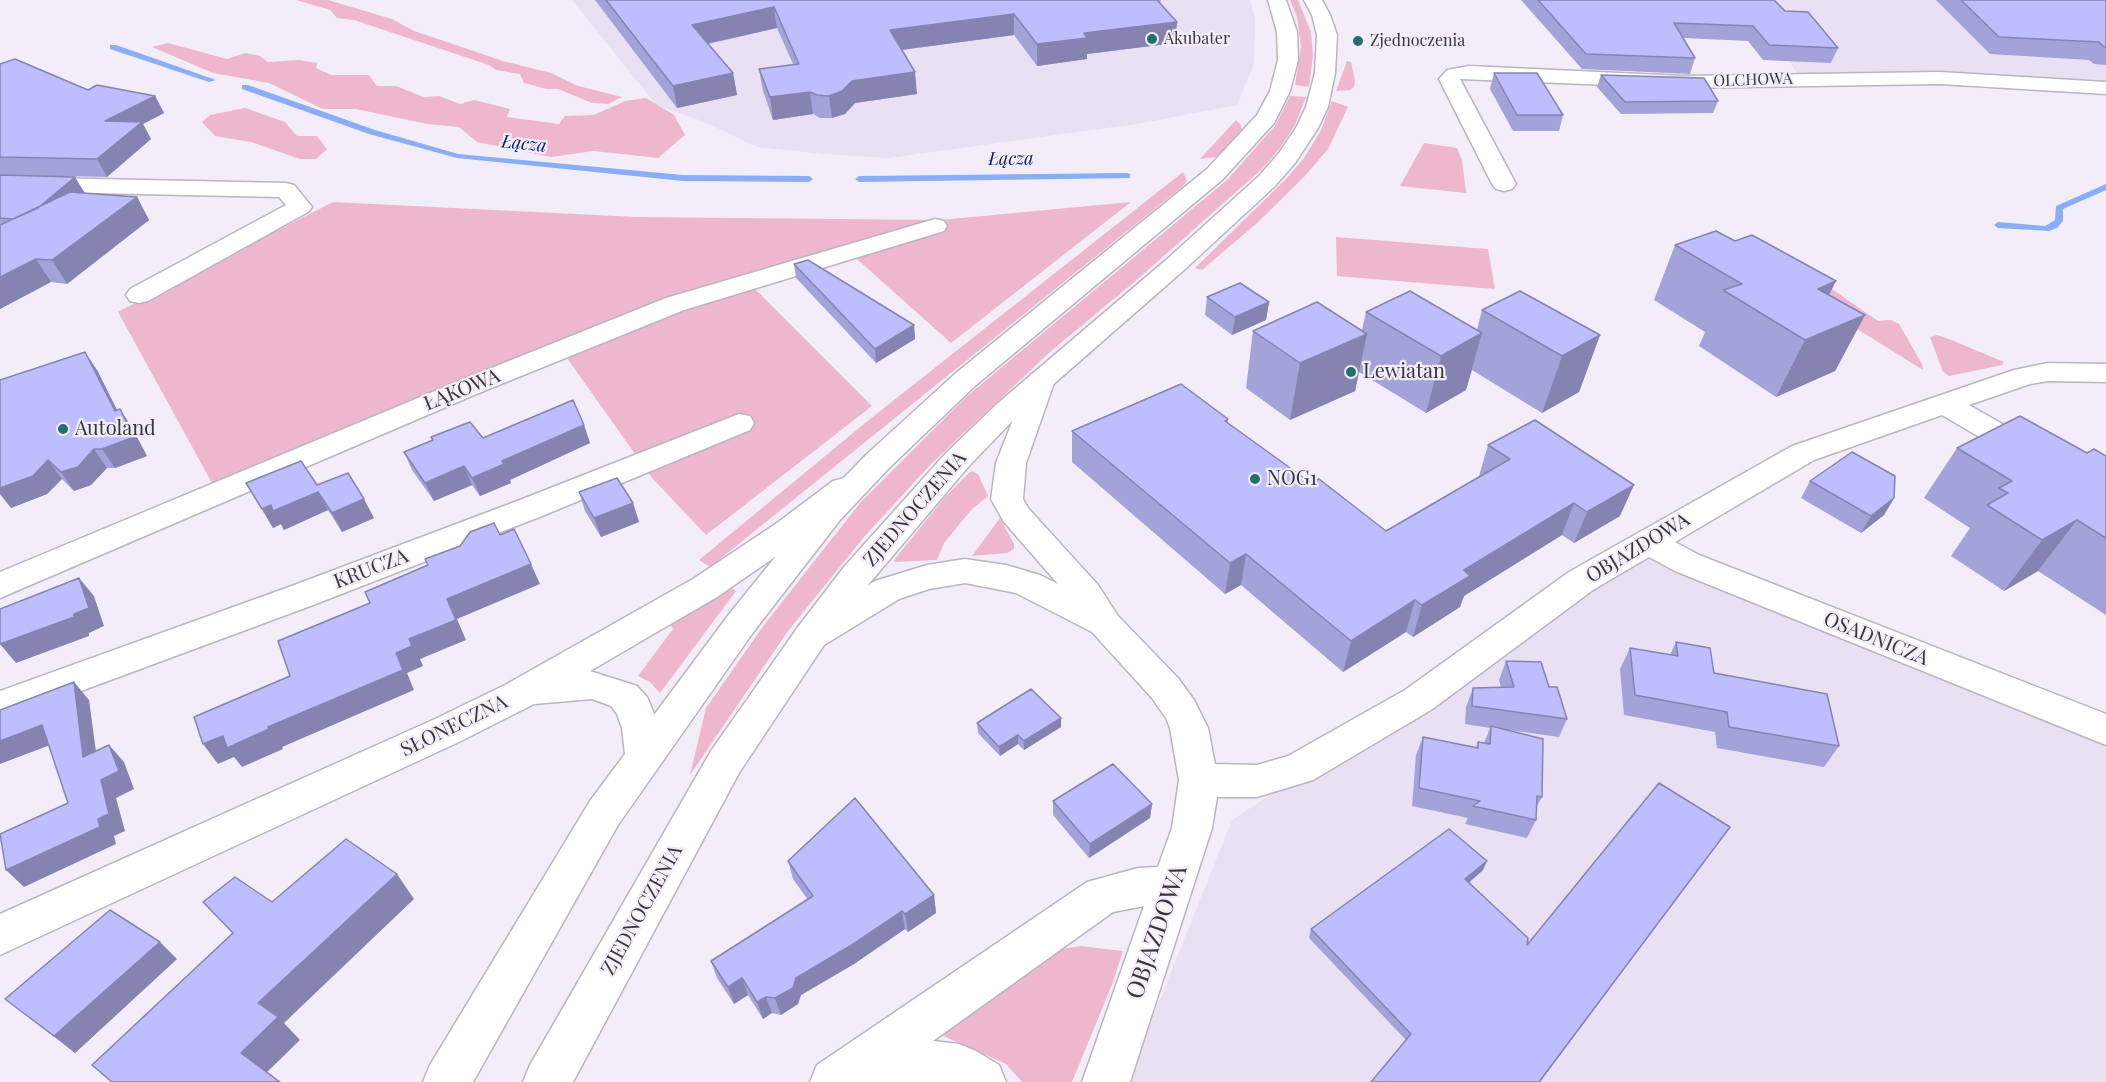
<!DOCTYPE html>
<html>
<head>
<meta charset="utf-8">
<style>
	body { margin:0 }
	canvas { display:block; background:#f3edf9 }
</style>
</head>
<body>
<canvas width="2106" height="1082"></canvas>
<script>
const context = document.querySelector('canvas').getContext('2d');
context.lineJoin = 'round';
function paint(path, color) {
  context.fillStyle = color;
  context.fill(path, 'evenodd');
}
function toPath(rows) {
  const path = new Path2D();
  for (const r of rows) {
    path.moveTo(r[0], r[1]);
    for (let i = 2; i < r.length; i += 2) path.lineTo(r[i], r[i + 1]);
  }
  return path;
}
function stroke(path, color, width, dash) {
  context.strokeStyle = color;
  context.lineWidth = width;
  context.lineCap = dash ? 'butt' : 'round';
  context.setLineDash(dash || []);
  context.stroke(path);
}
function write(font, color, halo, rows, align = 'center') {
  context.font = font + ' "Playfair Display",serif';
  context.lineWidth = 4.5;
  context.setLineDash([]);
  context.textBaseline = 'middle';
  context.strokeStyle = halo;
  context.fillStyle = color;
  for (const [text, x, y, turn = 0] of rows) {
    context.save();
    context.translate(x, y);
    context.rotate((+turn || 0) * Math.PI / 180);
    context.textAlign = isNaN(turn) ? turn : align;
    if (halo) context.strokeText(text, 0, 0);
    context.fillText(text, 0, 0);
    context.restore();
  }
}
const built = toPath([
	[572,0,1250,0,1255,18,1254,64,1237,105,1143,123,889,158,824,154,757,147,702,121,657,106],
	[1743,0,2106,0,2106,90,1801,78],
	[1648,546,2106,730,2106,1082,1127,1082,1232,820]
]);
const green = toPath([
	[296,0,328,0,392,19,414,31,503,61,551,73,578,86,622,97,608,104,592,103,558,89,546,89,524,83,520,74,496,70,489,65,354,20,337,18,330,10],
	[1290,0,1298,0,1311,32,1313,56,1309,87,1295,85,1301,46,1297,17],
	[168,43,227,59,246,53,260,56,268,62,299,60,317,63,316,68,331,75,369,75,377,86,396,86,424,97,439,96,460,104,474,100,510,109,507,117,559,124,565,116,594,115,625,101,646,98,674,115,685,135,658,158,594,151,551,157,477,142,459,127,427,124,356,109,323,109,269,83,213,73,152,47],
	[1347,61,1351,62,1355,81,1354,87,1350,90,1336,91],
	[1290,96,1306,97,1295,125,1280,148,1262,169,1139,278,1050,352,931,464,864,537,788,631,690,775,706,708,764,625,860,503,966,397,1227,180,1275,126],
	[1332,101,1348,107,1328,149,1304,177,1256,224,1202,270,1195,268,1287,178,1304,158,1321,130],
	[245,108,285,122,297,136,317,136,327,149,316,159,300,159,251,142,215,136,202,122,210,115],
	[1236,120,1240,124,1242,129,1233,140,1216,157,1200,159],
	[1424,143,1457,148,1462,160,1466,193,1400,186],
	[1183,172,1187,181,1183,186,710,567,699,560,870,419],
	[333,202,636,217,940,220,1131,202,951,343,849,252,751,285,872,406,706,535,652,478,557,344,374,427,223,503,118,312],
	[1336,237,1488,249,1495,289,1337,276],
	[1803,269,1878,321,1891,320,1899,324,1922,364,1923,370,1841,319],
	[1937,335,1949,339,2004,362,2002,365,1949,376,1943,372,1930,337],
	[971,471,978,474,988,496,972,509,944,543,937,560,895,562,894,560,945,497],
	[1000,518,1014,544,1014,549,1007,553,972,556],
	[730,587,736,591,660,693,650,682,638,676,673,629,669,622],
	[1081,946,1123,951,1113,982,1072,1082,1022,1082,1006,1064,937,1033,1056,950]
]);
const stream = toPath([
	[110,45,116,45,216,80,209,82,110,49,110,45],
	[242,85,248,85,375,130,458,154,683,175,809,176,813,179,809,182,683,181,457,158,369,134,242,89,242,85],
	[1127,173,1130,174,1130,178,859,182,855,179,859,176,1127,173],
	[2106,184,2106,190,2063,209,2063,221,2057,228,2049,231,1998,228,1994,225,1998,222,2045,226,2055,220,2056,206,2106,184]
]);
const minor = toPath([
	[1469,66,1684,76,1940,72,2106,82,2106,94,1940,84,1684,88,1460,79,1516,184,1512,189,1504,191,1496,189,1492,184,1439,79,1447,70,1469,66],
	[0,177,286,183,294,185,312,207,308,212,148,301,139,303,130,301,126,295,130,289,286,205,279,197,0,191,0,177],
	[935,219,944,221,947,226,944,231,684,310,474,395,0,598,0,572,454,383,666,298,935,219],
	[2048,363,2106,364,2106,382,2048,381,2030,384,1969,405,2106,483,2106,508,2095,505,1942,415,1814,460,1675,542,1699,555,2106,714,2106,745,1675,571,1649,557,1593,590,1431,710,1313,780,1257,797,1217,797,1212,828,1130,1082,1082,1082,1144,906,1113,912,933,1041,959,1044,976,1051,999,1065,1006,1082,810,1082,817,1065,1087,882,1138,868,1158,867,1172,828,1179,780,1170,728,1166,718,1152,698,1092,632,1016,593,965,583,929,589,899,599,824,645,811,649,798,645,793,636,798,627,875,581,927,565,965,559,1006,565,1040,575,1058,584,1004,522,991,499,996,463,1031,374,1041,371,1051,374,1055,380,1026,463,1023,499,1028,508,1098,585,1118,616,1178,678,1194,700,1208,728,1215,764,1257,765,1288,756,1405,690,1569,572,1792,446,2014,370,2048,363],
	[739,414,750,416,754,423,750,430,542,516,313,605,0,721,0,691,289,587,520,500,739,414],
	[844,478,855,481,860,488,855,495,801,539,717,597,590,671,637,686,647,697,660,728,663,754,658,765,644,770,630,765,625,754,622,728,617,714,611,706,592,699,534,704,461,741,0,955,0,914,435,719,505,685,693,579,777,523,833,481,844,478]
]);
const major = toPath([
	[1268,0,1286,0,1297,32,1298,60,1290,91,1274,123,1223,179,976,385,889,468,840,520,754,631,618,825,473,1082,423,1082,430,1065,590,801,730,613,818,504,867,454,956,373,1207,169,1257,115,1270,91,1278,60,1277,32,1268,0],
	[1304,0,1322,0,1330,15,1337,35,1335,73,1328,107,1318,128,1295,163,1275,186,1184,270,1017,416,968,467,868,585,824,645,739,773,573,1082,523,1082,530,1065,711,751,798,627,844,567,946,453,997,404,1166,260,1259,176,1279,153,1296,128,1306,107,1315,73,1317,35,1312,15,1304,0]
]);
const wall = toPath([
	[595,0,1161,0,1160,4,1177,22,1175,43,1087,54,1087,59,1037,66,1014,35,902,50,917,94,855,103,845,114,832,118,820,118,813,114,773,120,763,91,759,69,793,64,777,28,708,44,733,73,737,95,677,108],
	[1521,0,1774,0,1785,11,1838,48,1831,63,1763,60,1748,41,1683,38,1695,58,1690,74,1582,69],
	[1936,0,2106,0,2106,65,2094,64,2089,60,1990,54],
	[0,64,88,90,155,96,164,113,143,124,151,139,107,177,57,176,85,193,137,197,149,220,67,284,51,282,0,309],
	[1494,73,1563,115,1559,131,1513,131,1490,89],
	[1601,75,1718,101,1713,113,1621,114,1597,87],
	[1675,245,1830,295,1865,315,1835,371,1776,397,1699,346,1705,332,1654,300],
	[794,264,914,325,915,339,876,363,796,278],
	[1207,297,1269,302,1266,320,1232,335,1205,315],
	[1482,310,1600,335,1579,392,1542,413,1472,370,1466,390,1426,413,1359,372,1355,391,1290,420,1246,388,1253,331,1362,330,1366,312,1477,330],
	[97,370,117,410,120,409,132,428,147,456,115,468,107,468,91,485,74,491,62,479,47,494,11,508],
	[1228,419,1228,423,1311,483,1386,531,1480,476,1479,476,1488,445,1620,516,1574,543,1562,535,1464,596,1460,607,1413,637,1406,632,1343,672,1241,585,1225,594,1072,462,1072,431],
	[584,425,590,443,510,480,511,483,480,496,472,485,434,501,412,470,404,452,432,440,431,437,483,438],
	[1957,448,2106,456,2106,615,2038,571,2004,591,1951,556,1970,528,1924,498],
	[1810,481,1894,498,1884,515,1861,533,1801,498],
	[246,483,317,485,374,518,342,532,328,510,284,530,281,524,273,528],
	[579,492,633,503,639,522,601,537,585,511],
	[1676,642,1714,673,1839,746,1824,767,1717,748,1715,732,1624,715,1620,669,1630,648,1670,655],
	[1506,661,1549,687,1567,719,1559,737,1509,730,1542,797,1536,808,1536,820,1527,838,1465,824,1468,818,1412,806,1416,755,1423,737,1476,748,1478,742,1484,743,1490,728,1465,724,1466,707,1473,688,1501,687,1499,680],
	[1061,718,1061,727,1024,750,1018,744,1000,756,978,733,977,723],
	[1053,801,1152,804,1150,818,1089,858,1053,815],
	[1724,836,1406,1040,1309,938,1311,929,1483,870,1469,882,1527,945],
	[788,861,934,895,936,913,908,932,905,929,854,964,801,995,798,1004,781,1015,772,1013,763,1019,748,995,734,1004,717,978,711,961,808,900,793,879],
	[177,959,75,1053,5,999]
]);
const shadedWall = toPath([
	[774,7,777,28,696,46,692,25],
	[1014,14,1014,35,892,51,890,30],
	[1177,22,1175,43,1087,54,1087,59,1037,66,1037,44,1084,33],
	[915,72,917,94,855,103,845,114,832,118,829,96,852,81],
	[733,73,737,95,677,108,673,86],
	[810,92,813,114,773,120,770,97],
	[155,96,164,113,143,124,151,139,107,177,97,159,105,121],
	[75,177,86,195,23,220],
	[137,197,149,220,67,284,52,260],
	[36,259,51,282,0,309,0,277],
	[1836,281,1808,337,1818,289],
	[1269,302,1266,320,1232,335,1235,317],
	[1865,315,1835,371,1776,397,1805,340],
	[914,325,915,339,876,363,875,349],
	[1482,333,1466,390,1426,413,1441,356],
	[1367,334,1355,391,1290,420,1300,363],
	[1600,335,1579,392,1542,413,1562,356],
	[85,352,97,370,127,430,115,411],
	[120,409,132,428,147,456,115,468,102,449],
	[584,425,590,443,510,480,511,483,480,496,472,478,502,461],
	[94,449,107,468,91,485,74,491,61,472],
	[48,460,62,479,47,494,11,508,0,494,0,488],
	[464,466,472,485,434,501,425,483],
	[1634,485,1620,516,1574,543,1587,512],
	[318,492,328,510,284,530,281,524,273,528,262,509,271,505],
	[1894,498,1884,515,1861,533,1871,516],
	[364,499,374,518,342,532,332,513],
	[633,503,639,522,601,537,594,518],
	[1574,503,1562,535,1464,596,1460,607,1413,637,1422,605,1464,570],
	[2077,520,2038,571,2004,591,2042,540],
	[1246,554,1241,585,1225,594,1230,563],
	[531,564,540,584,457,619,466,640,420,659,423,666,407,673,414,690,282,747,283,749,242,767,234,757,218,764,203,744,223,736,268,727,396,653,447,599],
	[79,578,94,596,104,626,89,633,89,636,16,663,0,644,74,614],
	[1415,600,1406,632,1343,672,1351,641],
	[74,682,89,700,99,774,83,757],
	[1061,718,1061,727,1024,750,1024,741],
	[42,725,58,742,0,764,0,741],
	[1018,735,1018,744,1000,756,999,747],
	[109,745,124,762,134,789,116,798,125,831,114,836,116,844,24,887,6,870,98,819,101,780],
	[1152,804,1150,818,1089,858,1090,844],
	[1730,827,1540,1082,1539,1082],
	[1487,861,1483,870,1462,889,1465,879],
	[397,874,414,899,284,1023,300,1040,264,1075,241,1053,258,1003],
	[934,895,936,913,908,932,905,914],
	[902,911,905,929,854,964,801,995,798,1004,781,1015,775,998,796,978],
	[160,942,177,959,75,1053,54,1036],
	[742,978,748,995,734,1004,728,987],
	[766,997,772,1013,763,1019,757,1002]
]);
const building = toPath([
	[606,0,1157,0,1177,22,1084,33,1087,38,1037,44,1014,14,890,30,915,72,852,81,842,91,829,96,817,95,810,92,770,97,759,69,799,64,774,7,692,25,733,73,673,86,606,0],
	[1538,0,1774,0,1785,11,1808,12,1838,48,1769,45,1753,26,1674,23,1695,58,1586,54,1538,0],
	[1961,0,2106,0,2106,47,2104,47,2099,42,1999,37,1961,0],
	[15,59,88,90,97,85,155,96,105,121,142,122,97,159,0,157,0,64,15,59],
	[1494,73,1537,73,1563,115,1517,115,1494,73],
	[1601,75,1704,78,1718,101,1625,102,1601,75],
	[0,175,75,177,38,208,13,219,0,218,0,175],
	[70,192,137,197,52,260,36,259,0,277,0,225,70,192],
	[1716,231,1735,241,1752,235,1836,281,1818,289,1865,315,1805,340,1723,290,1742,284,1675,245,1716,231],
	[808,260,914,325,875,349,794,264,808,260],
	[1240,283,1269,302,1235,317,1207,297,1240,283],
	[1410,291,1482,333,1441,356,1366,312,1410,291],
	[1520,291,1600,335,1562,356,1482,310,1520,291],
	[1317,302,1367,334,1300,363,1253,331,1317,302],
	[85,352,115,411,120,409,134,437,102,449,94,449,78,467,61,472,48,460,33,476,0,488,0,380,85,352],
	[1181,384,1228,419,1225,421,1311,483,1319,479,1386,531,1510,459,1488,445,1535,420,1634,485,1587,512,1574,503,1464,570,1470,576,1422,605,1415,600,1351,641,1246,554,1230,563,1072,431,1181,384],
	[573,400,584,425,502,461,504,464,472,478,464,466,425,483,404,452,433,440,431,437,470,422,483,438,573,400],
	[2020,416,2087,453,2094,449,2106,456,2106,538,2077,520,2042,540,1987,505,2008,493,1999,488,2012,481,1957,448,2020,416],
	[1852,452,1895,476,1894,498,1871,516,1810,481,1852,452],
	[301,461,317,485,348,473,364,499,332,513,318,492,273,511,271,505,262,509,246,483,301,461],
	[617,478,633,503,594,518,579,492,617,478],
	[494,523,500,535,514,529,531,564,447,599,456,620,409,639,412,646,396,653,403,670,268,727,269,729,227,748,223,736,203,744,194,717,290,676,278,641,370,603,365,592,428,565,425,559,460,546,470,532,494,523],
	[79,578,89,608,74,614,74,617,0,644,0,609,79,578],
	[1676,642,1710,648,1714,673,1827,694,1839,746,1729,727,1727,712,1635,695,1630,648,1678,656,1676,642],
	[1506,661,1541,662,1549,687,1557,687,1567,719,1472,706,1473,688,1514,687,1506,661],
	[74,682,83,757,109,745,119,771,101,780,109,814,98,819,100,827,6,870,0,834,68,803,42,725,0,741,0,710,74,682],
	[1031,689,1061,718,1024,741,1018,735,999,747,977,723,1031,689],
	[1491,726,1543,739,1542,797,1537,796,1536,820,1473,806,1480,801,1419,788,1423,737,1478,748,1478,742,1490,744,1491,726],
	[1113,764,1152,804,1090,844,1053,801,1113,764],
	[1659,783,1730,827,1539,1082,1371,1082,1411,1034,1311,929,1449,829,1487,861,1465,879,1528,938,1527,945,1659,783],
	[855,798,934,895,905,914,902,911,850,946,796,978,793,988,775,998,766,997,757,1002,742,978,728,987,711,961,813,896,788,861,855,798],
	[346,839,397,874,258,1003,278,1017,241,1053,280,1082,112,1082,92,1065,233,933,203,902,235,877,272,902,346,839],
	[110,910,160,942,54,1036,5,999,110,910]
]);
const markers = [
	[1152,39,6,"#236e70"],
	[1358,41,6,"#236e70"],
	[1351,372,6,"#236e70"],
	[63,429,6,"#236e70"],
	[1255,479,6,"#236e70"]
];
const farPoinames = [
	["Akubater",1164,39],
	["Zjednoczenia",1370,41]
];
const farStreetnames = [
	["OLCHOWA",1753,80,-2]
];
const farWaternames = [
	["Łącza",524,144,6],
	["Łącza",1011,159,-1]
];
const poiNames = [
	["Lewiatan",1363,372],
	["Autoland",75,429],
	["NOG1",1267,479]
];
const streetNames = [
	["ŁĄKOWA",462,390,-22],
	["ZJEDNOCZENIA",915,509,-49],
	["OBJAZDOWA",1638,548,-31],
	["KRUCZA",371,569,-21],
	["OSADNICZA",1876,639,22],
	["SŁONECZNA",454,726,-26],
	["ZJEDNOCZENIA",642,910,-61]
];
const nearStreetnames = [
	["OBJAZDOWA",1157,932,-71]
];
paint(built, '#e9e0f3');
paint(green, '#eeb7ce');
paint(stream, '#89aef7');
stroke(minor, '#bab5c0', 3);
stroke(major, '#bab5c0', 3);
paint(minor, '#fff');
paint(major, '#fff');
paint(wall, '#a3a3da');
paint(shadedWall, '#8584b1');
paint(building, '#bebdfd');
stroke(building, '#8584b1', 1.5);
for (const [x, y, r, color] of markers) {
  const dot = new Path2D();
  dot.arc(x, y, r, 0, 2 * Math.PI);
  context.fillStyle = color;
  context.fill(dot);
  stroke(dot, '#f3edf9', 2);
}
write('16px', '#38363b', '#f3edf9', farPoinames, 'left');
write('16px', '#38363b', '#f3edf9', farStreetnames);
write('italic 18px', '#001d6e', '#f3edf9', farWaternames);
write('20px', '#38363b', '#f3edf9', poiNames, 'left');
write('20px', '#38363b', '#f3edf9', streetNames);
write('24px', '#38363b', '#f3edf9', nearStreetnames);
</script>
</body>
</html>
